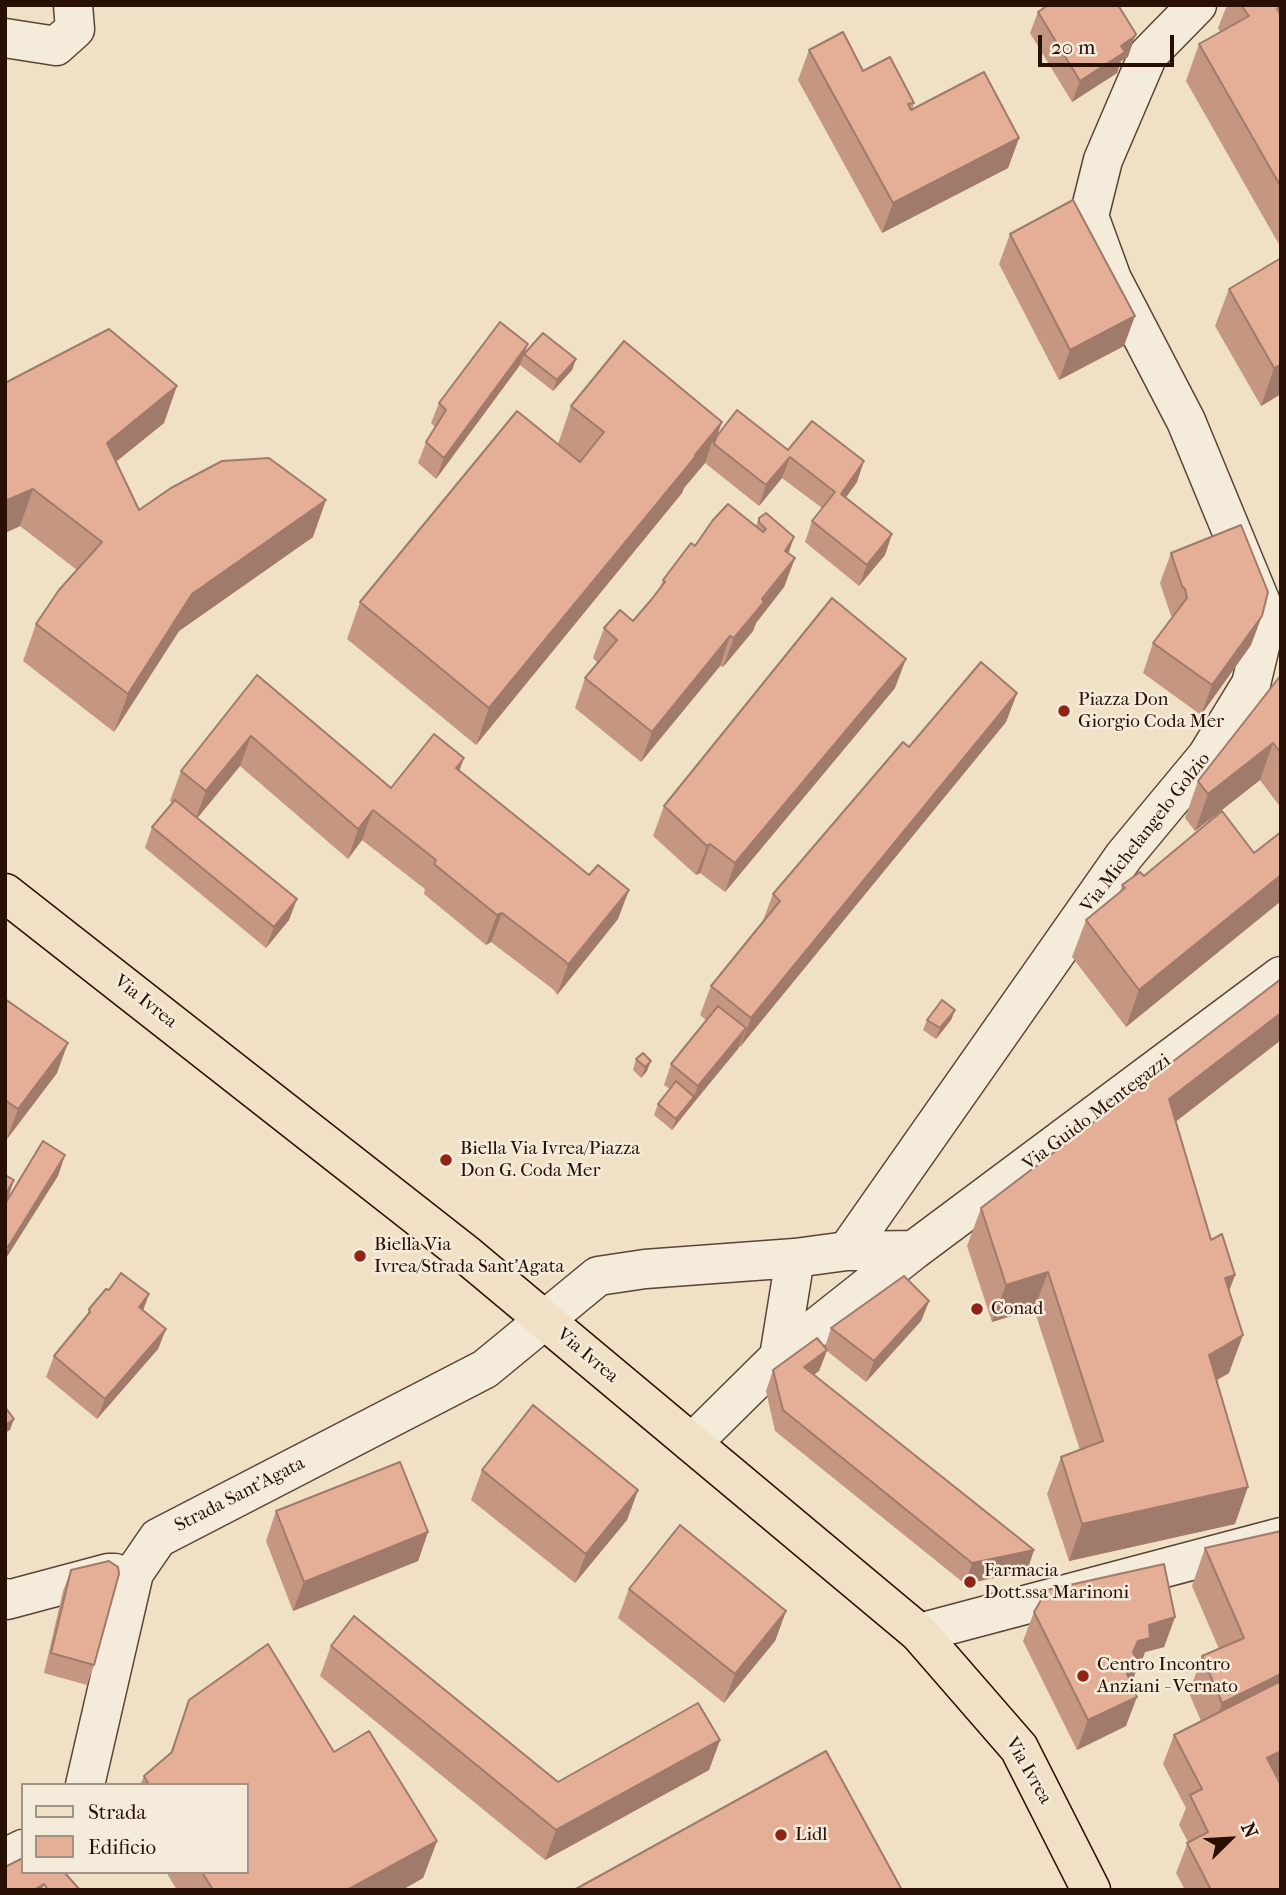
<!DOCTYPE html>
<html>
<head>
<meta charset="utf-8">
<style>
	body { margin:0 }
	#map { position:relative; width:1286px; height:1895px; overflow:hidden; background:#efe0c6; font-family:"IM FELL French Canon",serif }
	canvas { display:block }
	.frame { position:absolute; inset:0; border:7px solid #291005; pointer-events:none }
	.legend { position:absolute; left:21px; top:1783px; width:228px; height:91px; box-sizing:border-box; background:#f5ebda; border:2px solid #a39385; margin:0; padding:9px 12px; list-style:none; font-size:21px; color:#291005 }
	.legend li { display:flex; align-items:center; gap:14px; height:35px }
	.legend b { width:35px; border:2px solid #a39385 }
	.north { position:absolute; left:1195px; top:1804px; width:70px; height:70px; -webkit-text-stroke:5px #f5ebda; paint-order:stroke; rotate:66deg; font-size:19px; font-weight:700; line-height:28px; text-align:center; color:#291005 }
	.north::after { content:''; display:block; margin:auto; width:24px; height:32px; background:#291005; clip-path:polygon(50% 0,100% 100%,50% 72%,0 100%) }
	.scale { position:absolute; left:1038px; top:35px; width:136px; height:32px; box-sizing:border-box; border:4px solid #291005; border-top:0; padding-left:9px; font-size:21px; line-height:24px; white-space:nowrap; color:#291005; -webkit-text-stroke:5px #f5ebda; paint-order:stroke }
</style>
</head>
<body>
<div id="map">
<canvas width="1286" height="1895"></canvas>
<div class="frame"></div>
<ul class="legend">
<li><b style="height:9px;background:#efe0c6"></b>Strada</li>
<li><b style="height:19px;background:#e5af97"></b>Edificio</li>
</ul>
<div class="north">N</div>
<div class="scale">20 m</div>
</div>
<script>
const context = document.querySelector('canvas').getContext('2d');
context.lineJoin = 'round';
function toPath(rows) {
  const path = new Path2D();
  for (const r of rows) {
    path.moveTo(r[0], r[1]);
    for (let i = 2; i < r.length; i += 2) path.lineTo(r[i], r[i + 1]);
  }
  return path;
}
function stroke(path, color, width, dash) {
  context.strokeStyle = color;
  context.lineWidth = width;
  context.lineCap = dash ? 'butt' : 'round';
  context.setLineDash(dash || []);
  context.stroke(path);
}
function paint(path, color) {
  context.fillStyle = color;
  context.fill(path, 'evenodd');
}
function write(font, color, halo, rows, align = 'center') {
  context.font = font + ' "IM FELL French Canon",serif';
  context.lineWidth = 5;
  context.setLineDash([]);
  context.textBaseline = 'middle';
  context.strokeStyle = halo;
  context.fillStyle = color;
  for (const [text, x, y, turn = 0] of rows) {
    context.save();
    context.translate(x, y);
    context.rotate((+turn || 0) * Math.PI / 180);
    context.textAlign = isNaN(turn) ? turn : align;
    if (halo) context.strokeText(text, 0, 0);
    context.fillText(text, 0, 0);
    context.restore();
  }
}
const minor = toPath([
	[5,38,56,46,75,29,73,5],
	[847,1251,1124,856,1207,756,1251,684,1267,617,1186,421,1112,279,1089,216,1103,160,1148,55,1197,5],
	[779,1357,795,1258],
	[692,1443,779,1357,914,1250,1281,976],
	[5,1598,7,1600,108,1573,115,1573],
	[919,1633,1281,1537],
	[85,1785,134,1573,158,1538,485,1369,598,1276,645,1269,795,1258,847,1251,914,1250],
	[5,1858,23,1849]
]);
const major = toPath([
	[5,893,468,1256,919,1633,1019,1748,1091,1890]
]);
const wall = toPath([
	[1227,5,1281,5,1281,248,1186,81,1199,44,1220,32,1218,28],
	[1038,12,1128,57,1121,61,1117,73,1072,102,1030,33],
	[809,50,863,71,914,103,912,110,1019,138,1008,168,882,233,798,80],
	[1010,234,1124,346,1059,380,999,264],
	[1281,258,1281,394,1261,406,1215,326,1229,289],
	[528,344,524,354,576,359,572,370,553,391,520,365,436,479,418,463,426,442,435,427,431,423,439,403],
	[5,383,164,423,116,462,139,510,313,537,179,631,114,732,23,661,36,624,77,570,20,526,5,533],
	[571,406,722,422,717,436,788,450,857,482,846,497,892,534,885,555,859,586,805,542,812,521,822,508,782,478,759,506,705,463,684,488,682,493,476,745,347,639,360,602,558,444],
	[759,518,788,553,795,558,784,587,756,623,753,631,723,667,720,666,641,762,575,708,585,678,598,663,593,658,604,628,633,621,659,589,663,580,695,546,756,526],
	[1171,553,1251,645,1201,715,1143,673,1153,643,1173,617,1171,616,1160,583],
	[257,675,391,788,460,771,618,919,557,995,554,990,491,942,486,945,424,894,425,889,362,840,348,859,240,766,197,818,289,920,266,948,145,848,152,827,172,803,170,801,181,771],
	[1281,675,1281,808,1260,780,1195,831,1185,818,1198,781],
	[895,688,725,892,700,873,696,875,653,836,664,806],
	[1017,693,1006,722,740,1047,739,1047,672,1130,654,1115,658,1104,670,1089,664,1085,671,1064,707,1021,700,1015,711,986,762,923,773,894,909,747],
	[1281,832,1281,901,1126,1027,1072,957,1086,920,1120,892,1122,885,1254,853],
	[1281,979,1281,1040,1176,1121,1211,1240,1235,1275,1229,1291,1229,1373,1217,1380,1235,1524,1069,1561,1047,1494,1061,1457,1080,1450,1034,1309,992,1322,967,1246,981,1208],
	[5,999,57,1073,7,1139,5,1137],
	[955,1010,951,1020,936,1039,923,1030,927,1020],
	[643,1053,647,1071,641,1078,633,1070,636,1059],
	[109,1290,149,1294,143,1311,166,1329,158,1349,97,1419,46,1377,54,1356,87,1316,89,1309],
	[929,1301,921,1321,866,1382,827,1351,819,1371,814,1375,1034,1550,1027,1571,965,1584,775,1431,766,1391,773,1370,825,1347,831,1328],
	[482,1470,638,1490,627,1520,575,1583,471,1500],
	[276,1511,428,1532,418,1561,293,1611,266,1541],
	[1281,1531,1281,1776,1277,1778,1281,1890,1185,1890,1176,1873,1188,1842,1179,1825,1186,1808,1163,1764,1174,1735,1201,1721,1189,1693,1202,1656,1219,1649,1192,1586,1205,1548],
	[71,1570,94,1665,87,1685,44,1673,63,1591],
	[629,1589,786,1611,775,1641,724,1703,618,1618],
	[1034,1612,1175,1617,1164,1647,1145,1652,1139,1668,1137,1668,1131,1684,1126,1726,1077,1750,1023,1641],
	[331,1646,558,1782,720,1740,709,1770,545,1860,320,1676],
	[189,1700,334,1752,437,1841,423,1878,402,1890,177,1890,166,1872,247,1872,247,1785,140,1785,144,1776,170,1754]
]);
const shadedWall = toPath([
	[1135,36,1128,57,1121,61,1117,73,1072,102,1080,81,1121,46],
	[1019,138,1008,168,882,233,893,203],
	[1135,316,1124,346,1059,380,1070,350],
	[528,344,520,365,436,479,444,458],
	[576,359,572,370,553,391,557,380],
	[1281,365,1281,394,1261,406,1274,368],
	[177,386,164,423,93,480,107,443],
	[722,422,714,444,712,442,705,463,684,488,682,493,476,745,489,708],
	[790,457,782,478,759,506,766,485],
	[864,461,857,482,834,514,841,494],
	[33,489,20,526,5,533,5,501],
	[326,500,313,537,179,631,114,732,128,694,192,594],
	[892,534,885,555,859,586,867,565],
	[794,537,784,567,785,551],
	[795,558,784,587,756,623,753,631,723,667,734,638],
	[1262,616,1251,645,1201,715,1212,685],
	[730,636,720,666,641,762,652,732],
	[906,659,895,688,725,892,735,863],
	[1017,693,1006,722,740,1047,751,1018],
	[251,736,240,766,195,821,206,791],
	[1273,743,1260,780,1195,831,1208,794],
	[464,758,453,788,456,768],
	[373,810,362,840,348,859,358,829],
	[710,844,700,873,696,875,707,846],
	[1281,875,1281,901,1126,1027,1139,990],
	[629,890,618,919,557,995,568,965],
	[297,899,289,920,266,948,274,927],
	[502,913,491,942,486,945,497,915],
	[955,1010,951,1020,936,1039,940,1028],
	[1281,1013,1281,1040,1156,1137,1169,1099],
	[746,1028,738,1049,690,1107,698,1086],
	[68,1043,57,1073,7,1139,18,1109],
	[651,1061,647,1071,641,1078,645,1067],
	[694,1097,690,1107,672,1130,676,1119],
	[65,1155,58,1176,5,1260,5,1255,8,1247],
	[14,1180,7,1201,5,1203,5,1195],
	[1048,1272,1034,1309,992,1322,1006,1285],
	[1235,1275,1221,1312,1225,1278],
	[149,1294,141,1315,139,1307],
	[929,1301,921,1321,866,1382,874,1361],
	[166,1329,158,1349,97,1419,105,1399],
	[1243,1335,1229,1373,1196,1392,1209,1355],
	[827,1350,819,1371,796,1387,804,1367],
	[14,1419,10,1430,5,1433,5,1425],
	[1248,1487,1235,1524,1069,1561,1082,1524],
	[638,1490,627,1520,575,1583,586,1554],
	[428,1532,418,1561,293,1611,304,1582],
	[1034,1550,1027,1571,965,1584,972,1563],
	[786,1611,775,1641,724,1703,735,1674],
	[1175,1617,1164,1647,1145,1652,1139,1668,1137,1668,1128,1694,1115,1701,1138,1641,1149,1625],
	[1281,1674,1281,1705,1209,1740,1222,1703],
	[1137,1697,1126,1726,1077,1750,1088,1720],
	[720,1740,709,1770,545,1860,556,1830],
	[1281,1751,1281,1776,1256,1788,1267,1758],
	[437,1841,423,1878,402,1890,347,1890],
	[44,1884,42,1890,34,1890]
]);
const building = toPath([
	[1048,5,1118,5,1136,34,1135,36,1121,46,1125,52,1080,81,1038,12,1048,5],
	[1241,5,1281,5,1277,9,1281,15,1281,187,1199,44,1249,16,1241,5],
	[843,32,863,71,890,57,914,103,908,104,911,110,984,72,1019,138,893,203,809,50,843,32],
	[1073,200,1135,316,1070,350,1010,234,1073,200],
	[1281,258,1281,365,1274,368,1229,289,1281,258],
	[500,322,528,344,444,458,426,442,446,410,439,403,500,322],
	[109,329,177,386,107,443,139,510,171,488,222,461,269,458,326,500,192,594,128,694,36,624,59,590,102,542,33,489,5,501,5,383,109,329],
	[543,333,576,359,557,380,524,354,543,333],
	[624,341,722,422,695,455,696,456,489,708,360,602,517,411,580,462,604,432,571,406,624,341],
	[737,410,788,450,812,421,864,461,841,494,892,534,867,565,812,521,835,492,790,457,766,485,714,444,717,436,737,410],
	[728,504,763,532,766,529,759,522,759,518,766,513,794,537,785,551,795,558,762,599,764,602,734,638,730,636,652,732,585,678,617,640,604,628,620,610,633,621,651,600,665,582,663,580,691,543,695,546,713,520,728,504],
	[1241,525,1268,592,1262,616,1212,685,1153,643,1187,598,1185,589,1182,586,1171,553,1241,525],
	[832,598,906,659,735,863,710,844,707,846,664,806,832,598],
	[981,662,1017,693,751,1018,711,986,780,901,773,894,903,742,909,747,981,662],
	[257,675,391,788,434,734,464,758,456,768,589,875,598,865,629,890,568,965,565,961,502,913,497,915,434,864,436,860,373,810,358,829,251,736,206,791,181,771,257,675],
	[1281,675,1281,753,1273,743,1208,794,1198,781,1281,675],
	[175,800,297,899,274,927,152,827,175,800],
	[1222,811,1254,853,1281,832,1281,875,1139,990,1086,920,1125,888,1122,885,1140,872,1144,876,1222,811],
	[1281,979,1281,1013,1169,1099,1211,1240,1222,1234,1235,1275,1225,1278,1243,1335,1209,1355,1248,1487,1082,1524,1061,1457,1103,1441,1048,1272,1006,1285,981,1208,1281,979],
	[5,999,68,1043,18,1109,5,1100,5,999],
	[942,1000,955,1010,940,1028,927,1020,942,1000],
	[718,1006,746,1028,698,1086,671,1064,718,1006],
	[643,1053,651,1061,645,1067,636,1059,643,1053],
	[676,1081,694,1097,676,1119,658,1104,676,1081],
	[43,1141,65,1155,8,1247,5,1245,5,1204,43,1141],
	[5,1175,14,1180,5,1195,5,1175],
	[121,1273,149,1294,139,1307,166,1329,105,1399,54,1356,90,1312,89,1309,106,1289,109,1290,121,1273],
	[904,1276,929,1301,874,1361,831,1328,904,1276],
	[817,1338,827,1350,804,1367,1034,1550,972,1563,783,1410,773,1370,817,1338],
	[533,1405,638,1490,586,1554,482,1470,533,1405],
	[5,1407,14,1419,5,1425,5,1407],
	[400,1462,428,1532,304,1582,276,1511,400,1462],
	[680,1525,786,1611,735,1674,629,1589,680,1525],
	[1281,1531,1281,1674,1222,1703,1202,1656,1244,1638,1205,1548,1281,1531],
	[109,1561,118,1567,119,1574,94,1665,51,1653,71,1570,109,1561],
	[1164,1564,1175,1617,1149,1625,1150,1638,1138,1641,1133,1652,1138,1664,1126,1671,1137,1697,1088,1720,1034,1612,1047,1590,1164,1564],
	[354,1616,558,1782,698,1703,720,1740,556,1830,331,1646,354,1616],
	[268,1644,334,1752,369,1731,437,1841,347,1890,213,1890,202,1872,247,1872,247,1785,149,1785,144,1776,172,1752,189,1700,268,1644],
	[1281,1681,1281,1751,1267,1758,1281,1785,1281,1890,1211,1890,1187,1843,1208,1832,1190,1795,1202,1789,1174,1735,1281,1681],
	[826,1751,902,1890,574,1890,826,1751],
	[23,1858,23,1872,64,1872,80,1890,48,1890,44,1884,34,1890,5,1890,5,1867,23,1858]
]);
const markers = [
	[1064,711,7,"#8f2418"],
	[446,1160,7,"#8f2418"],
	[360,1256,7,"#8f2418"],
	[977,1309,7,"#8f2418"],
	[970,1582,7,"#8f2418"],
	[1083,1676,7,"#8f2418"],
	[781,1835,7,"#8f2418"]
];
const poiNames = [
	["Piazza Don",1078,700],
	["Giorgio Coda Mer",1078,722],
	["Biella Via Ivrea/Piazza",460,1149],
	["Don G. Coda Mer",460,1171],
	["Biella Via",374,1245],
	["Ivrea/Strada Sant'Agata",374,1267],
	["Conad",991,1309],
	["Farmacia",984,1571],
	["Dott.ssa Marinoni",984,1593],
	["Centro Incontro",1097,1665],
	["Anziani - Vernato",1097,1687],
	["Lidl",795,1835]
];
const streetNames = [
	["Via Michelangelo Golzio",1146,833,-52],
	["Via Ivrea",145,1002,38],
	["Via Guido Mentegazzi",1097,1113,-37],
	["Via Ivrea",587,1356,40],
	["Strada Sant'Agata",240,1495,-27],
	["Via Ivrea",1028,1771,60]
];
stroke(minor, '#5a4435', 41);
stroke(major, '#291005', 41);
stroke(minor, '#f5ebda', 38);
stroke(major, '#efe0c6', 38);
paint(wall, '#c59682');
paint(shadedWall, '#a07a6a');
paint(building, '#e5af97');
stroke(building, '#a07a6a', 2);
for (const [x, y, r, color] of markers) {
  const dot = new Path2D();
  dot.arc(x, y, r, 0, 2 * Math.PI);
  context.fillStyle = color;
  context.fill(dot);
  stroke(dot, '#f5ebda', 2.5);
}
write('19px', '#291005', '#f5ebda', poiNames, 'left');
write('19px', '#291005', '#f5ebda', streetNames);
</script>
</body>
</html>
